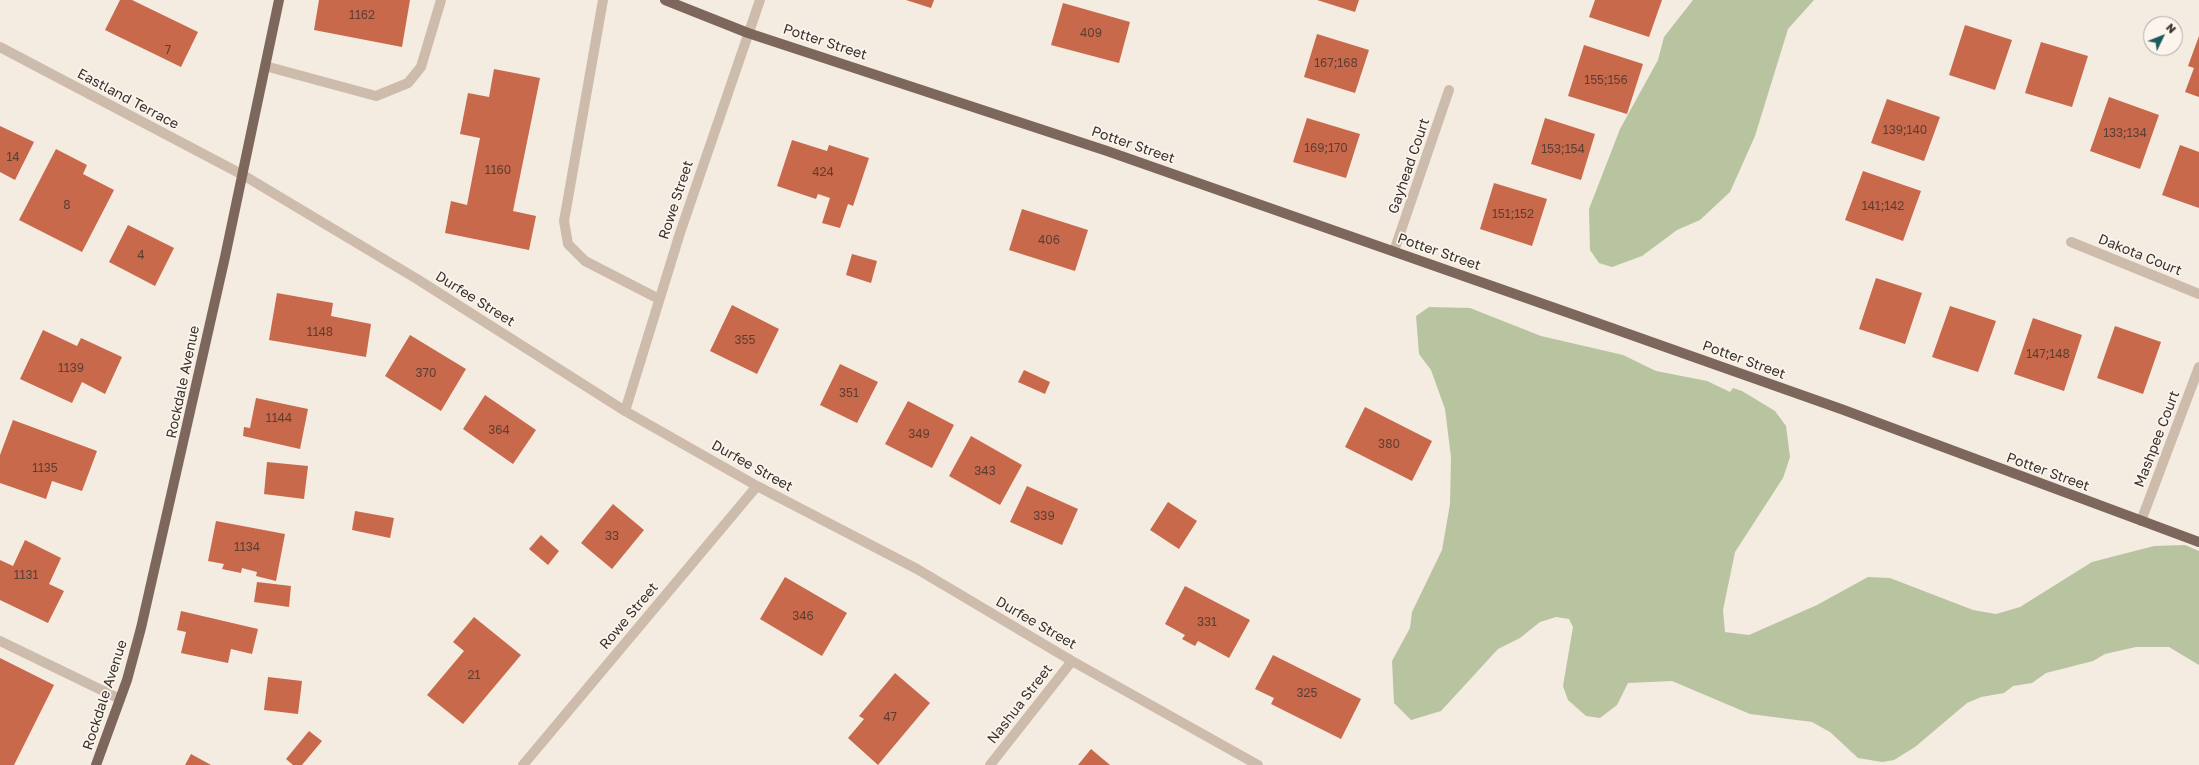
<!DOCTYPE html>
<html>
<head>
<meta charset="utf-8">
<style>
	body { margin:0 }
	#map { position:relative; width:2199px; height:765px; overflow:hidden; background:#f4ebe1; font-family:"Golos Text",sans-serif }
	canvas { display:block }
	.north { position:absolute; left:2143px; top:16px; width:40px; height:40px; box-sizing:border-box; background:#fbf5ee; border:1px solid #aea6a0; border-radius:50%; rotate:47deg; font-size:11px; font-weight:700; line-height:16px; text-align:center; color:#3b302b }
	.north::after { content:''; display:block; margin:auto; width:14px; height:18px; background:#1f5a5e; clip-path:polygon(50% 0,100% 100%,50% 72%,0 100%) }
</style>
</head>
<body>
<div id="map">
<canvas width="2199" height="765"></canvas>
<div class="north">N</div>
</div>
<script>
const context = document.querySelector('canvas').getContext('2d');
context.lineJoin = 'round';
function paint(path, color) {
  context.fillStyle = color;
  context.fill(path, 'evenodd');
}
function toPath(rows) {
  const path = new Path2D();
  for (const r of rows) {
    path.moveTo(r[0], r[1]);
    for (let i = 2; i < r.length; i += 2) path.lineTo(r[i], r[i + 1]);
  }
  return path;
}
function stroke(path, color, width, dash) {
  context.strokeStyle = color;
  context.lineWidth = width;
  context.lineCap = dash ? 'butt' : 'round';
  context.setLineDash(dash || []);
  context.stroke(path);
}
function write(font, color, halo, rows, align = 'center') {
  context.font = font + ' "Golos Text",sans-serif';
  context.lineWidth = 3.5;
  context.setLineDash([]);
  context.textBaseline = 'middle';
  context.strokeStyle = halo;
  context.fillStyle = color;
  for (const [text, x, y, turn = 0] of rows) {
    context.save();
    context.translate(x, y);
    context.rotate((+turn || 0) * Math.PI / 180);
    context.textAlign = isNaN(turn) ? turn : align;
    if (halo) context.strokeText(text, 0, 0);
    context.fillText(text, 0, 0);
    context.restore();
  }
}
const green = toPath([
	[1693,0,1814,0,1788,29,1755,136,1730,192,1700,220,1677,230,1642,256,1612,267,1599,263,1590,250,1589,209,1620,129,1658,60,1664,37],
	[1429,307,1470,308,1541,336,1623,355,1656,371,1707,381,1730,392,1733,388,1742,391,1775,411,1786,426,1790,457,1783,478,1735,552,1723,610,1725,632,1749,635,1817,605,1868,577,1890,578,1973,610,1996,614,2020,607,2092,562,2154,546,2185,545,2199,551,2199,665,2169,647,2136,647,2105,654,2093,661,2046,673,2032,683,2013,686,2004,693,1981,697,1967,703,1915,747,1894,760,1882,762,1858,758,1830,732,1812,722,1750,714,1672,681,1628,683,1617,705,1600,718,1586,716,1568,700,1563,686,1573,627,1569,619,1556,617,1540,622,1520,638,1498,649,1441,711,1411,720,1394,703,1392,661,1410,628,1412,612,1442,550,1450,504,1451,457,1445,409,1431,370,1419,354,1416,316]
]);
const building = toPath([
	[120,0,132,0,198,32,181,67,105,30],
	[319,0,410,0,402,47,314,30],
	[906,0,934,0,931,8],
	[1317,0,1359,0,1355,12],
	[1595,0,1662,0,1649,37,1589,17],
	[1063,3,1130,22,1119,63,1051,45],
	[1965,25,2012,40,1995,90,1949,75],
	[1317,34,1369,50,1355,93,1304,77],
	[2199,36,2199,97,2185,92,2194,68,2188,66],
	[2041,42,2088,56,2072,107,2025,93],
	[1584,45,1643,64,1627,114,1568,96],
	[494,69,540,78,513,211,536,216,529,250,445,233,451,201,467,205,480,138,460,134,468,93,489,97],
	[2109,97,2159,115,2140,169,2090,151],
	[1887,99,1940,117,1924,161,1871,143],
	[1307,118,1360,134,1346,178,1293,162],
	[1545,118,1595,134,1581,180,1531,164],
	[0,126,34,142,15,180,0,172],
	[792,140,827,151,829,145,869,158,853,206,848,204,840,228,822,223,830,198,818,194,816,199,777,186],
	[2180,145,2199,152,2199,208,2162,195],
	[56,149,87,165,83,174,114,190,82,252,19,220],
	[1863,171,1921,191,1903,241,1845,220],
	[1494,183,1547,199,1532,246,1480,229],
	[1022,209,1088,230,1075,271,1009,250],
	[128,225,174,248,155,286,109,262],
	[852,254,877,261,871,283,846,275],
	[1876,278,1922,293,1905,344,1859,329],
	[277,293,333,303,331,316,371,324,366,357,269,340],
	[732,305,779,329,757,374,710,351],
	[1950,306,1996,321,1978,372,1932,357],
	[2033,318,2082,335,2064,391,2014,374],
	[2115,326,2161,342,2143,394,2097,378],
	[43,330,77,346,81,338,122,357,105,394,82,382,72,403,20,379],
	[410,335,466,369,441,411,385,376],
	[840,364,878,382,857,423,820,405],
	[1024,370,1050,382,1045,394,1018,382],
	[485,395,536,430,513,464,463,429],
	[256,398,308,409,300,449,243,436,244,427,250,428],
	[908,401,954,425,932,468,885,444],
	[1365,407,1432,441,1412,481,1345,447],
	[13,420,97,451,82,491,52,481,46,499,0,483,0,455],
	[971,436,1022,465,1000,505,949,476],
	[267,462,308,466,304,499,264,494],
	[1027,486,1078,509,1062,545,1010,522],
	[1168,502,1197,521,1179,549,1150,530],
	[613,504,644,530,612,569,581,543],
	[355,511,394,518,390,538,352,530],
	[216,521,285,534,276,581,256,576,257,572,242,568,241,573,222,569,224,564,208,561],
	[541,535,559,551,548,565,529,549],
	[25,540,61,558,49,584,64,591,48,623,0,600,0,560,13,566],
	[785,577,847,613,822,656,760,619],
	[257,582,291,586,289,607,254,602],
	[1185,586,1250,620,1229,658,1198,641,1195,646,1182,639,1185,635,1165,624],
	[181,611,258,629,252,654,231,649,228,663,181,653,186,632,177,630],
	[474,617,521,655,463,724,427,695,464,651,453,642],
	[1273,655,1361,699,1341,739,1271,704,1274,698,1255,689],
	[0,658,54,685,14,765,0,765],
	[895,673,930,703,878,765,848,738,864,719,859,716],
	[268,677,302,681,298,714,264,710],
	[309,731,322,741,302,765,293,765,286,759],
	[1091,749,1110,765,1078,765],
	[191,754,211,765,185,765]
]);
const minor = toPath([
	[603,0,564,221,568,244,585,261,659,299],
	[0,47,243,175,417,279,625,411,757,486,917,569,1072,661,1258,765],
	[265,66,376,96,408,83,421,67,441,0],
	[2071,242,2199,294],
	[1394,251,1449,90],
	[625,411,680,233,760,0],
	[2141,521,2199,367],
	[0,641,120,699],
	[523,765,757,486],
	[990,765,1072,661]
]);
const major = toPath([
	[665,0,748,33,1107,151,1589,320,1841,409,2199,542],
	[96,765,127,680,141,628,225,257,279,0]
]);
const numberNames = [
	["1162",362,15],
	["409",1091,33],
	["7",168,50],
	["167;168",1336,63],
	["155;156",1606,80],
	["139;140",1905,130],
	["133;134",2125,133],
	["169;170",1326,148],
	["153;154",1563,149],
	["14",13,157],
	["1160",498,170],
	["424",823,172],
	["8",67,205],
	["141;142",1883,206],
	["151;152",1513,214],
	["406",1049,240],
	["4",141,255],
	["1148",320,332],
	["355",745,340],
	["147;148",2048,354],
	["1139",71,368],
	["370",426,373],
	["351",849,393],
	["1144",279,418],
	["364",499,430],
	["349",919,434],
	["380",1389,444],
	["1135",45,468],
	["343",985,471],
	["339",1044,516],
	["33",612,536],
	["1134",247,547],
	["1131",26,575],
	["346",803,616],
	["331",1207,622],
	["21",474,675],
	["325",1307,693],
	["47",890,717]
];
const streetNames = [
	["Potter Street",825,42,18],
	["Eastland Terrace",128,99,28],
	["Potter Street",1133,145,19],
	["Gayhead Court",1409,166,-71],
	["Rowe Street",676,200,-72],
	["Potter Street",1439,252,19],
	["Dakota Court",2140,255,22],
	["Durfee Street",475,299,32],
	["Potter Street",1744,360,20],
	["Rockdale Avenue",183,382,-78],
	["Mashpee Court",2157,439,-69],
	["Durfee Street",752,466,29],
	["Potter Street",2048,472,20],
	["Rowe Street",629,616,-50],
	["Durfee Street",1036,623,30],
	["Rockdale Avenue",105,695,-72],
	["Nashua Street",1020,704,-52]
];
paint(green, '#b8c4a0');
paint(building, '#c8694b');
stroke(minor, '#cdbbac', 10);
stroke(major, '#7d675c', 10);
write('12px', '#5e3e33', null, numberNames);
write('14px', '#3b302b', '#fbf5ee', streetNames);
</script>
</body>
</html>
